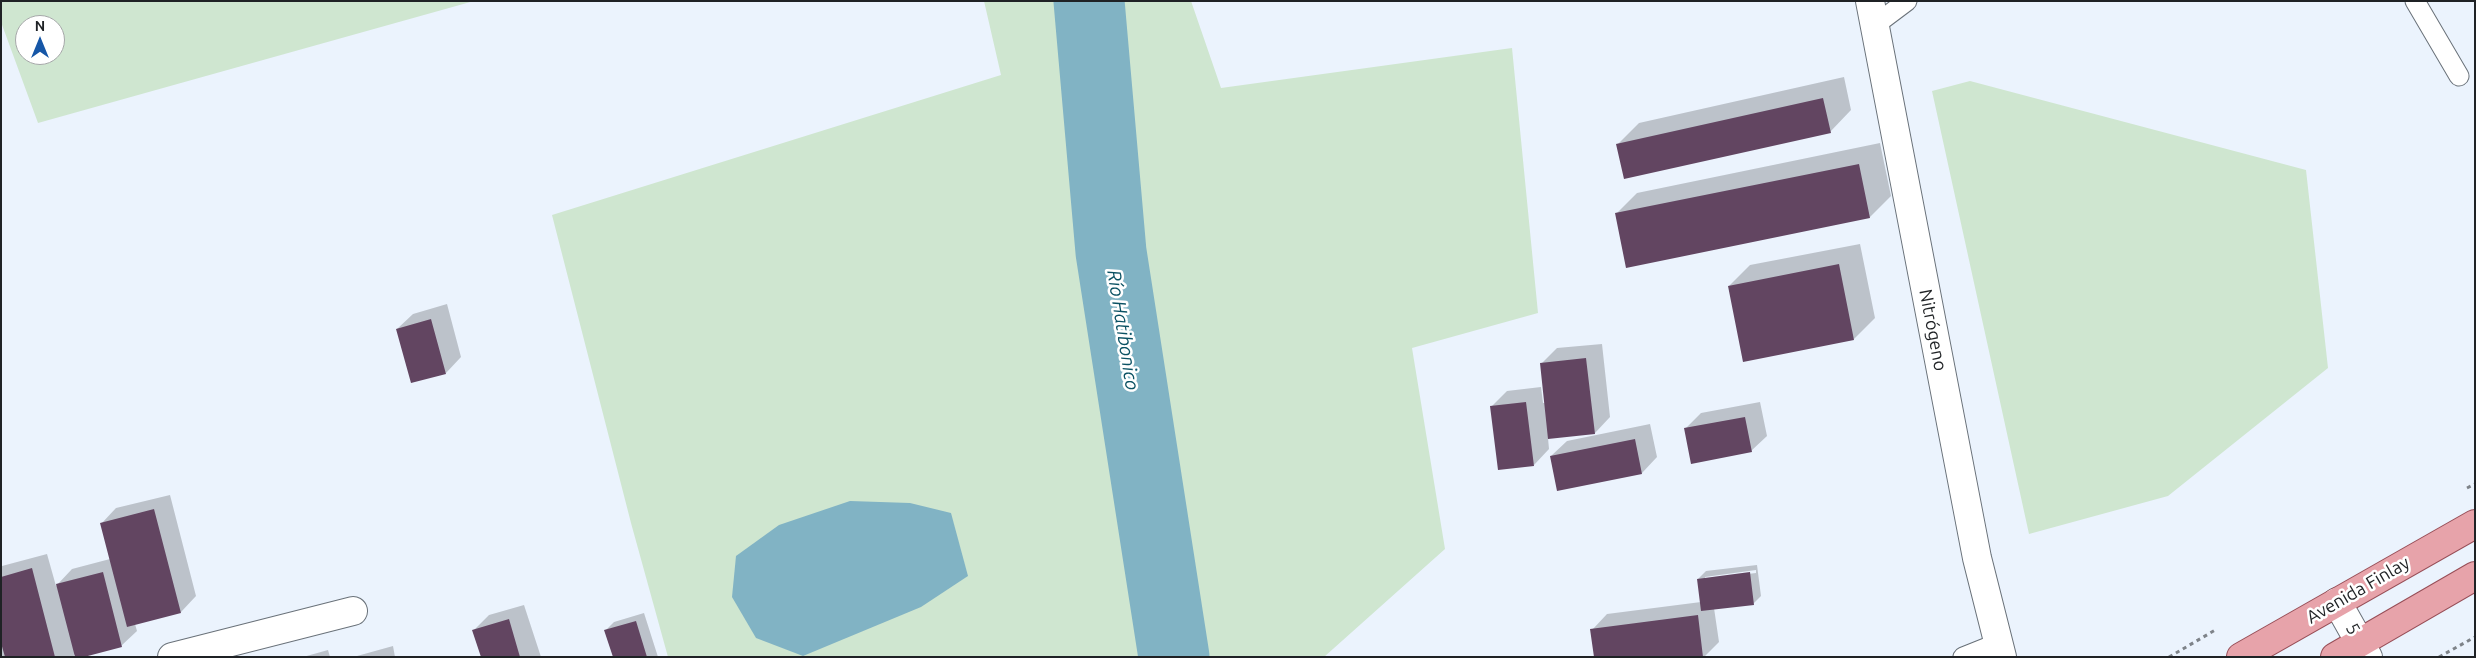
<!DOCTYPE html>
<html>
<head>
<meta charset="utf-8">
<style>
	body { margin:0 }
	#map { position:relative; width:2476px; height:658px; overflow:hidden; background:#ebf3fd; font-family:Ubuntu,sans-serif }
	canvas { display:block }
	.frame { position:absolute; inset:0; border:2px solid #1f2225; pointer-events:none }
	.north { position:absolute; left:15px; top:15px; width:50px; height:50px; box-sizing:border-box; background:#fff; border:1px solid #a5a7a8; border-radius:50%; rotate:0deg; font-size:14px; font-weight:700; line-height:20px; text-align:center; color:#1f2225 }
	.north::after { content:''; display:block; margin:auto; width:18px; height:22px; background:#1657a7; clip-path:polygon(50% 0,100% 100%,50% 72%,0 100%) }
</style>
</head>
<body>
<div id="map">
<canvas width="2476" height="658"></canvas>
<div class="frame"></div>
<div class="north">N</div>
</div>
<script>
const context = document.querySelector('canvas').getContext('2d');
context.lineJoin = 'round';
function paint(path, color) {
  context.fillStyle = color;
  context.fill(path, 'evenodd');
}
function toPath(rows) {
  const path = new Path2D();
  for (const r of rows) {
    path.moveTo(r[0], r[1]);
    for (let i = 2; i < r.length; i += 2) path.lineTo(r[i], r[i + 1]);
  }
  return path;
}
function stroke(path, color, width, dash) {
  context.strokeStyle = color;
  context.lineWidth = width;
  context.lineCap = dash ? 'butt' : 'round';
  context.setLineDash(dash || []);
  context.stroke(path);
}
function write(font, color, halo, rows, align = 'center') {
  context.font = font + ' Ubuntu,sans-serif';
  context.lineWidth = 5;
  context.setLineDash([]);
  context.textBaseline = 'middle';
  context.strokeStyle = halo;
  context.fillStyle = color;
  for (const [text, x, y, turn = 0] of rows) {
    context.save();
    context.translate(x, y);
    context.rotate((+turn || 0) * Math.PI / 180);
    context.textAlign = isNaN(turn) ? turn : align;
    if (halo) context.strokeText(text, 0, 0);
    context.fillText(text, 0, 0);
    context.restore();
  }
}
const green = toPath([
	[1,1,474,1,38,123,1,22],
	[25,25,55,25,55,55,25,55],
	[984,1,1191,1,1221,88,1512,48,1538,313,1412,348,1445,549,1324,657,668,657,631,523,552,215,1001,75],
	[1970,81,2306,170,2328,368,2168,496,2029,534,1932,91]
]);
const water = toPath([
	[850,501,910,503,951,513,968,576,921,607,803,656,756,638,732,597,736,556,779,525]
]);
const shadow = toPath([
	[1844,77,1851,110,1830,132,1618,144,1639,123],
	[1880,143,1891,196,1870,217,1627,266,1616,214,1637,193],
	[1860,244,1875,318,1854,339,1729,286,1750,265],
	[447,304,461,357,446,373,397,329,413,314],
	[1602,344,1610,417,1595,433,1548,438,1549,449,1534,465,1491,407,1507,391,1541,387,1543,403,1545,403,1541,364,1557,348],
	[1760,402,1767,436,1751,451,1686,428,1701,413],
	[1650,424,1657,457,1642,473,1551,456,1567,441],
	[170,495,196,596,181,612,135,624,137,631,121,646,75,654,73,657,1,657,2,566,47,554,56,586,72,569,110,559,101,524,116,508],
	[1757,565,1761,596,1753,604,1714,608,1719,642,1704,657,1595,657,1592,630,1607,614,1701,602,1698,579,1706,571],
	[1756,570,1756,573,1705,579,1705,577],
	[524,605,541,657,482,657,474,630,489,615],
	[644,613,658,657,614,657,606,630,614,622],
	[393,646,395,657,356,657,357,656],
	[328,650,330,657,303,657]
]);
const river = toPath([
	[1089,1,1111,252,1174,657]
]);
const building = toPath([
	[1823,98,1831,133,1624,179,1616,144],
	[1859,164,1870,218,1626,268,1615,213],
	[1839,264,1854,340,1743,362,1728,286],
	[431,319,446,374,411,383,396,329],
	[1586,358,1595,434,1548,439,1540,363],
	[1526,402,1534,466,1498,470,1490,406],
	[1745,417,1752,452,1691,464,1684,428],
	[1635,439,1642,474,1557,491,1550,456],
	[154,509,181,613,127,627,100,523],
	[32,568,55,657,5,657,1,643,1,577],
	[103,572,122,647,84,657,75,657,56,584],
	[1750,572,1754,605,1701,611,1697,579],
	[1698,615,1703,657,1594,657,1590,629],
	[509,619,520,657,481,657,472,630],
	[636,621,647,657,613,657,604,630]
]);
const path = toPath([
	[2467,488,2475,484],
	[2169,657,2217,629],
	[2439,657,2475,637]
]);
const lane = toPath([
	[2415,1,2459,76],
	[1875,25,1907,1],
	[1963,657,1998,643]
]);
const street = toPath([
	[1870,1,1977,558,2002,657],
	[2337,602,2368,657],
	[172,657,353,611]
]);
const primary = toPath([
	[2241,657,2475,524],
	[2335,657,2475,576]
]);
const streetNames = [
	["Nitrógeno",1933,330,79],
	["Avenida Finlay",2358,590,-30],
	["5",2353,629,60]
];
const waterNames = [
	["Río Hatibonico",1123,330,81]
];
paint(green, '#cfe6d0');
paint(water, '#81b3c4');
paint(shadow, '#0003');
stroke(river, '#81b3c4', 71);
paint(building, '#624561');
stroke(lane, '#697179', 21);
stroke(street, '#697179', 30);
stroke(primary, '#974e57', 30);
stroke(path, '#7e8389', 3, [4, 4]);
stroke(lane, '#fff', 19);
stroke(street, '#fff', 28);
stroke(primary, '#e7a3aa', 28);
write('18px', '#1f2225', '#fff', streetNames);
write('italic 19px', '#0a5163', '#fff', waterNames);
</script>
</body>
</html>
